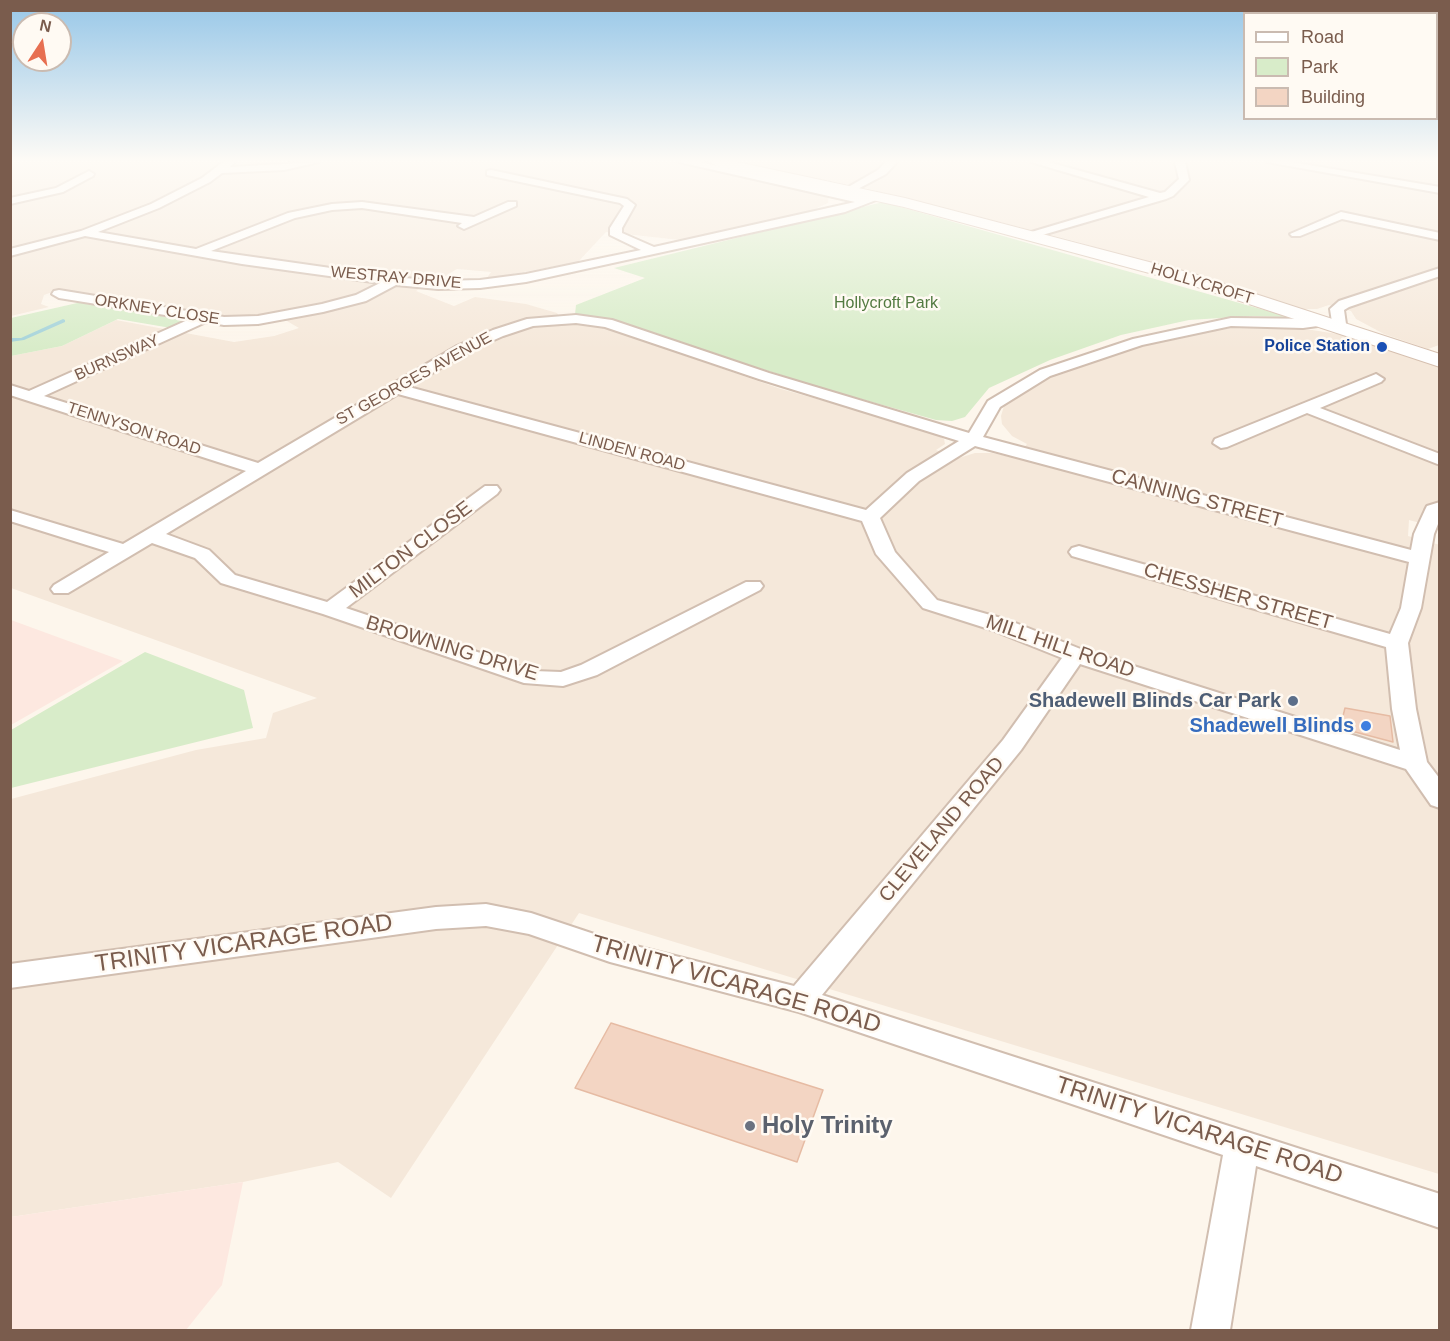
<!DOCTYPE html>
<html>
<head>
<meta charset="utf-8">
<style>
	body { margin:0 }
	#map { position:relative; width:1450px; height:1341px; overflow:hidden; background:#fdf6ec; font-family:Arial,sans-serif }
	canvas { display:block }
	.frame { position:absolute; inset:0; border:12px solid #7a5c4d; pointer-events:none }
	.legend { position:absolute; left:1243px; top:12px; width:195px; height:108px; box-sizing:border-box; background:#fffaf3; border:2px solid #cabbb1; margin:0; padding:8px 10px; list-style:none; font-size:18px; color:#7a5c4d }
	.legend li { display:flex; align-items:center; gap:12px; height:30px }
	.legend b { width:30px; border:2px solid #cabbb1 }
	.north { position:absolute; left:12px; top:12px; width:60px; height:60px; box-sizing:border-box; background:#fffaf3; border:2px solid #cabbb1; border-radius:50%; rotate:12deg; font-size:16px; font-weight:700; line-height:24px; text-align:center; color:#7a5c4d }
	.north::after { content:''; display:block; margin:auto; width:21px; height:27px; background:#e76f51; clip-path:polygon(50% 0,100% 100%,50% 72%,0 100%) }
</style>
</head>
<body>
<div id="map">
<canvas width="1450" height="1341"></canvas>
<div class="frame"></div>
<ul class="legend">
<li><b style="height:8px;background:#fff"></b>Road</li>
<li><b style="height:16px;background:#d8ecc9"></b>Park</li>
<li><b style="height:16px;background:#f3d5c3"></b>Building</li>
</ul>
<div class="north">N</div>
</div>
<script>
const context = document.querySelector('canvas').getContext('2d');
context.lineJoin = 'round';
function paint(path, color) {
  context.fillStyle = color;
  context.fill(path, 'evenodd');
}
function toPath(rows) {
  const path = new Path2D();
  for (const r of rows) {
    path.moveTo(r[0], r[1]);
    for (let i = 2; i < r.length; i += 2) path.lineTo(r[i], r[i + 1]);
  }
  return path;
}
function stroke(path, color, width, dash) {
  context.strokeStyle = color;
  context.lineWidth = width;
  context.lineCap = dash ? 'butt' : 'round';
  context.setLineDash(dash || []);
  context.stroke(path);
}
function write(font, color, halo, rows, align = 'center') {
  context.font = font + ' Arial,sans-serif';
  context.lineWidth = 5;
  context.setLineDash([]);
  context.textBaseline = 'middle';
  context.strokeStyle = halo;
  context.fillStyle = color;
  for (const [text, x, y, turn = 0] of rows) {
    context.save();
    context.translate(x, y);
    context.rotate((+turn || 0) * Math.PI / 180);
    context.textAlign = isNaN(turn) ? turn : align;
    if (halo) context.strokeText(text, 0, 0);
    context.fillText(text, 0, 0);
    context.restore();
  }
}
const residential = toPath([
	[11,162,676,162,829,195,828,203,806,213,680,240,606,232,578,262,486,279,491,272,457,269,439,280,432,280,416,291,454,306,475,297,526,304,557,313,563,322,597,325,781,389,929,430,944,439,945,444,936,450,959,458,975,453,992,453,1016,458,1027,444,1012,436,1002,424,1001,416,1004,406,1014,396,1036,382,1067,369,1168,338,1243,326,1312,330,1350,336,1439,364,1439,528,1409,520,1408,536,1440,545,1439,1174,579,913,391,1198,338,1162,243,1182,11,1217,11,799,196,750,266,738,273,713,317,698,11,588,11,356,62,346,116,320,234,342,274,336,299,328,273,313,225,318,61,289,44,295,41,304,49,307,11,316],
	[733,162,1439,162,1439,345,1428,349,1384,334,1356,319,1351,311,1329,305,1317,309,1302,309,1078,242,865,188]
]);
const commercial = toPath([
	[11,620,123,661,11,725],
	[243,1182,222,1285,186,1330,11,1330,11,1217]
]);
const green = toPath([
	[883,202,1289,317,1253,316,1189,320,1121,335,1050,360,989,388,965,417,952,421,936,420,822,388,602,318,575,314,576,305,645,278,614,268],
	[86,301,186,321,171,328,118,319,62,346,11,356,11,318],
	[145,652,244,690,253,728,11,788,11,730]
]);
const stream = toPath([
	[63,319,65,320,65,322,24,340,10,342,10,338,21,338,63,319]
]);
const building = toPath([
	[1345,708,1390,716,1393,742,1340,728,1345,708],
	[611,1023,823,1090,797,1162,575,1088,611,1023]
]);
const street = toPath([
	[223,162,235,162,230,167,319,162,284,170,222,173,210,182,159,208,98,232,196,249,288,213,332,204,362,202,474,217,508,202,516,202,516,206,464,229,458,226,462,223,362,208,332,210,295,218,211,251,394,277,438,281,480,280,526,274,641,250,610,235,610,228,624,206,620,203,487,175,487,171,491,170,627,199,635,205,622,228,622,233,654,247,855,202,679,162,699,162,867,198,879,194,884,197,845,212,526,282,480,288,438,289,396,285,366,301,323,312,258,324,224,325,206,322,44,396,258,463,457,346,493,330,527,319,576,315,612,320,769,373,969,433,988,401,1040,370,1133,339,1231,318,1325,319,1327,322,1325,325,1303,328,1231,326,1142,345,1050,376,1000,407,983,437,1411,550,1414,534,1425,510,1427,506,1440,502,1440,519,1434,534,1421,608,1408,643,1416,709,1427,762,1440,779,1440,808,1431,805,1406,769,1080,664,1021,750,822,995,1440,1194,1440,1228,1256,1166,1230,1330,1191,1330,1223,1155,799,1012,610,962,529,934,486,926,436,929,10,988,10,964,436,907,486,904,531,913,612,940,794,986,1003,740,1062,658,992,630,923,608,876,554,862,521,398,394,166,534,209,550,235,575,327,602,485,486,497,486,500,490,497,494,346,608,534,671,561,672,581,665,746,582,760,582,763,586,760,590,597,675,563,686,524,683,323,614,221,583,195,558,152,543,68,593,54,593,51,589,54,585,109,552,10,521,10,510,123,544,246,471,10,395,10,385,29,391,190,319,59,298,52,294,54,291,59,290,224,317,258,316,322,304,356,295,380,283,242,264,85,236,10,256,10,249,81,231,151,204,202,178,223,162],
	[576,323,605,327,759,379,959,441,907,473,866,510,409,387,467,352,503,336,533,326,576,323],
	[975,446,1409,562,1401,608,1390,634,1086,548,1079,546,1072,548,1069,552,1072,556,1386,647,1392,709,1400,750,1083,650,1008,620,937,600,895,552,880,518,919,481,975,446],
	[886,162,897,162,886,174,852,192,843,190,878,170,886,162],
	[1031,162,1048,162,1160,193,1165,192,1179,179,1175,162,1185,162,1189,180,1173,196,1166,199,1032,238,1026,235,1028,233,1149,197,1031,162],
	[1267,162,1291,162,1440,187,1440,193,1267,162],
	[89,171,94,174,93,176,63,192,10,204,10,198,56,188,89,171],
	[1341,212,1440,233,1440,240,1342,219,1300,236,1292,236,1290,234,1341,212],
	[1440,268,1440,276,1349,307,1344,310,1346,324,1344,327,1334,330,1327,326,1332,322,1330,309,1339,301,1440,268],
	[1376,374,1384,379,1381,382,1320,408,1440,454,1440,465,1307,413,1227,447,1221,448,1213,443,1215,439,1376,374]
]);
const secondary = toPath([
	[710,162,737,162,905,198,1191,273,1440,354,1440,367,1179,281,904,207,717,166,710,162]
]);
const markers = [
	[1382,347,6,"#1a4fb4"],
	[1293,701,6,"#5c6f8a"],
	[1366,726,6,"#3f7fe0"],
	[750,1126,6,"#6b7280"]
];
const farStreetnames = [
	["WESTRAY DRIVE",396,278,5],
	["HOLLYCROFT",1202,284,17],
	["ORKNEY CLOSE",157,310,9],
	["BURNSWAY",117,358,-24],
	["ST GEORGES AVENUE",414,379,-29],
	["TENNYSON ROAD",134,429,18],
	["LINDEN ROAD",632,452,15]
];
const farParknames = [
	["Hollycroft Park",886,304]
];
const farTransitnames = [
	["Police Station",1370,347]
];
const streetNames = [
	["CANNING STREET",1197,499,15],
	["MILTON CLOSE",411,550,-37],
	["CHESSHER STREET",1238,597,16],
	["MILL HILL ROAD",1060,647,19],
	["BROWNING DRIVE",452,649,17],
	["CLEVELAND ROAD",942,830,-50]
];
const serviceNames = [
	["Shadewell Blinds Car Park",1281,701]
];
const shopNames = [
	["Shadewell Blinds",1354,726]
];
const nearStreetnames = [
	["TRINITY VICARAGE ROAD",244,944,-8],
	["TRINITY VICARAGE ROAD",736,985,16],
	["TRINITY VICARAGE ROAD",1199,1131,18]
];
const nearWorshipnames = [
	["Holy Trinity",762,1126]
];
paint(residential, '#f5e8da');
paint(commercial, '#fde8e0');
paint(green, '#d8ecc9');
paint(stream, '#a5d3da');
paint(building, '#f3d5c3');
stroke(building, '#e6bba3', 1.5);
stroke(street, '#d1beb0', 4);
stroke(secondary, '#d6c0b0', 2);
paint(street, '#fff');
paint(secondary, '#fff');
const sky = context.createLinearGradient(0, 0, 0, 350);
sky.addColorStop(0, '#97c7e8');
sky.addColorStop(0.46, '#fefbf6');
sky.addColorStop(1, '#fefbf600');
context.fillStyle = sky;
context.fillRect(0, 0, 1450, 350);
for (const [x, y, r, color] of markers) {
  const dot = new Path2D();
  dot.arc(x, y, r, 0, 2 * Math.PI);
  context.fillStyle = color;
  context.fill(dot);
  stroke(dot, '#fffaf3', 2);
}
write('16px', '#7a5c4d', '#fffaf3', farStreetnames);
write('16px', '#537a41', '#fffaf3', farParknames);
write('bold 16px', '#164399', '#fffaf3', farTransitnames, 'right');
write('20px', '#7a5c4d', '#fffaf3', streetNames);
write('bold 20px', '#4e5e75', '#fffaf3', serviceNames, 'right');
write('bold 20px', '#366cbe', '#fffaf3', shopNames, 'right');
write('24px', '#7a5c4d', '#fffaf3', nearStreetnames);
write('bold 24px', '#5b616d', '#fffaf3', nearWorshipnames, 'left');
</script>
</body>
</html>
